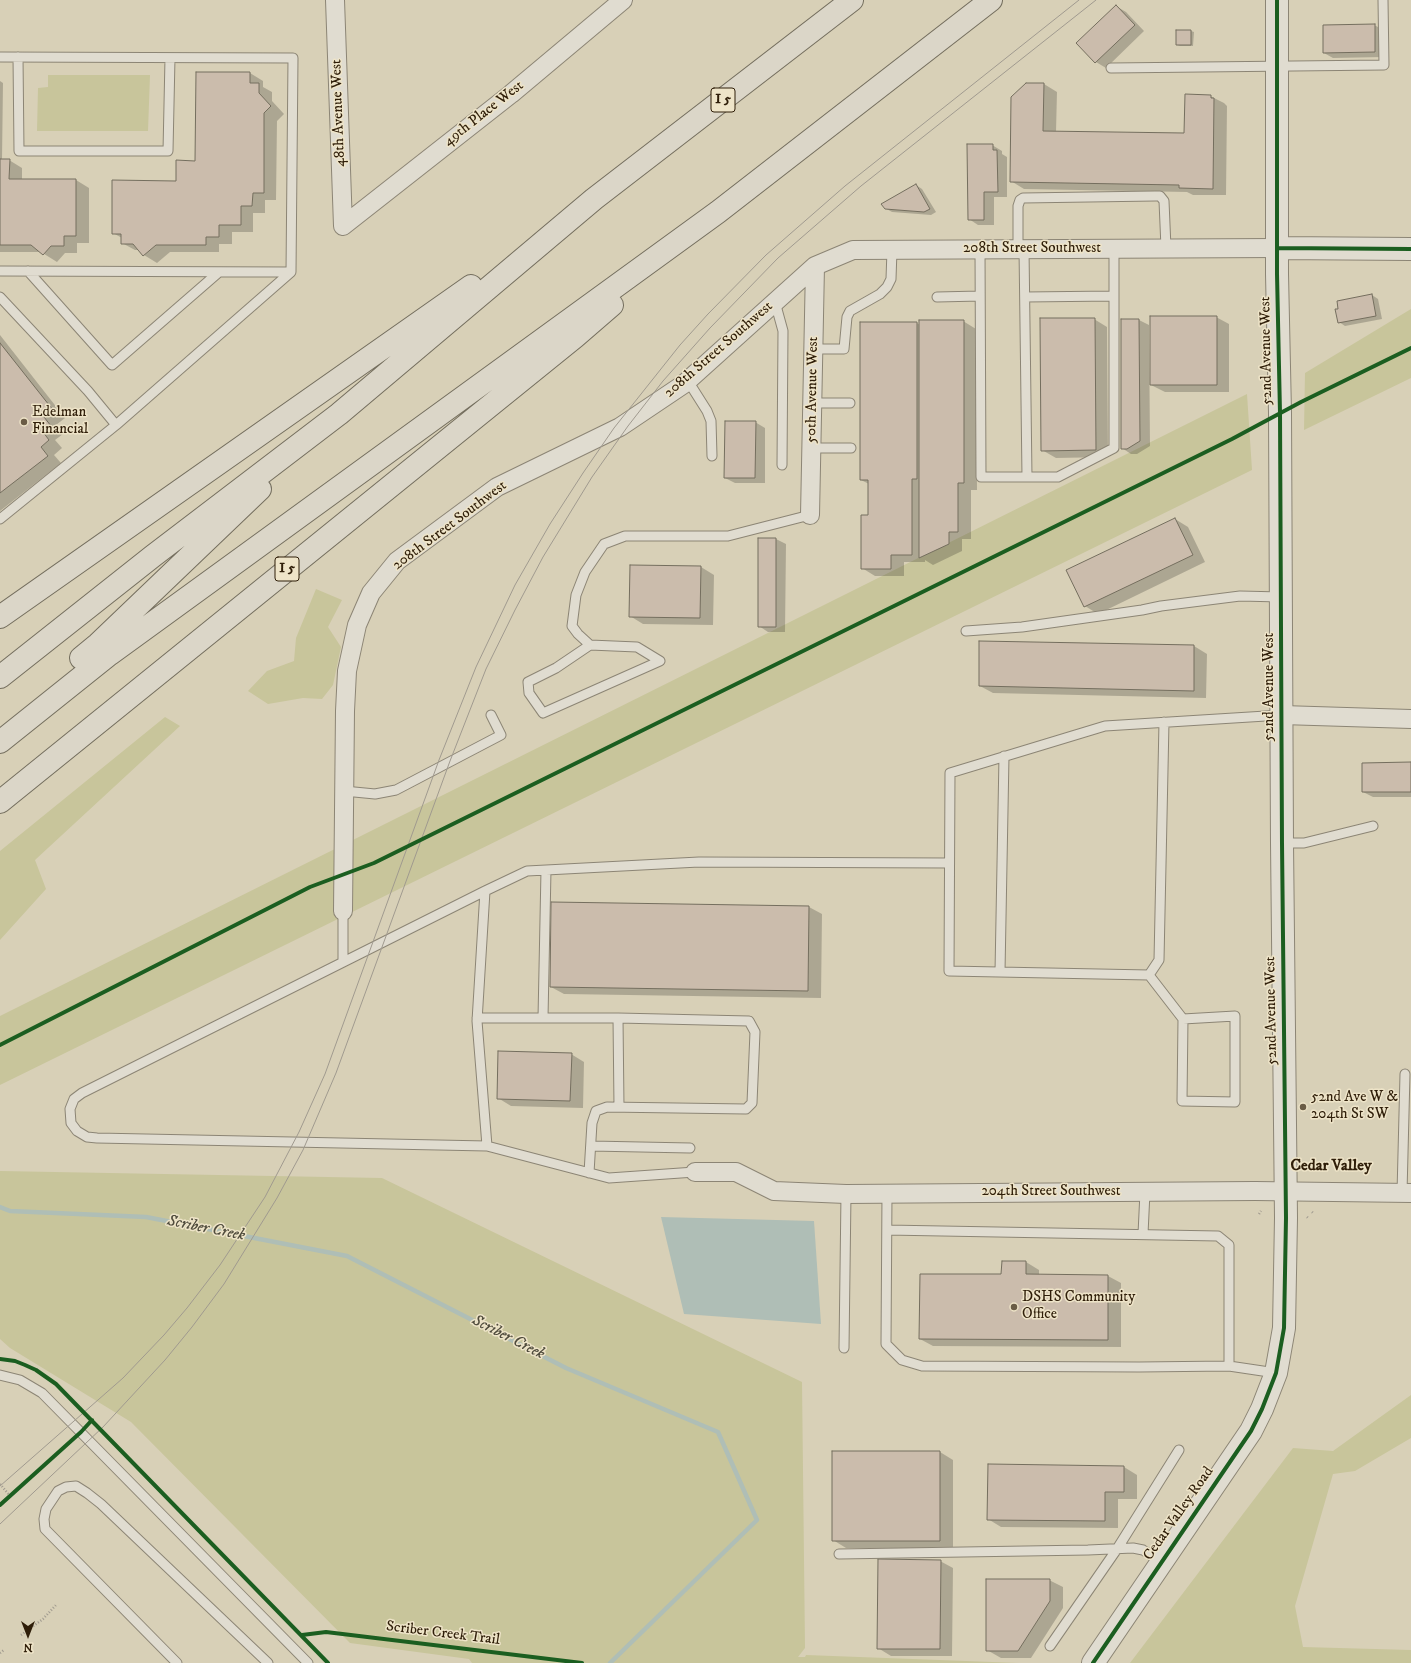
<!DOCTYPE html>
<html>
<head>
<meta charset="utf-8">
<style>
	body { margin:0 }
	#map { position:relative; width:1411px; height:1663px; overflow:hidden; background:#d8d0b7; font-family:"IM FELL DW Pica",serif }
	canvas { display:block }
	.north { position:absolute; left:8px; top:1615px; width:40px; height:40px; -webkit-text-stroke:3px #eee4c8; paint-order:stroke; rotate:180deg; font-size:11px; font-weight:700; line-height:16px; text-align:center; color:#2f1e09 }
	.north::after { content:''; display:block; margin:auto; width:14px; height:18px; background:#2f1e09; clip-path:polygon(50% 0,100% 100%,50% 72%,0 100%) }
</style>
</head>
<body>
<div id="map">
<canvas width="1411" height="1663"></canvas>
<div class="north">N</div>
</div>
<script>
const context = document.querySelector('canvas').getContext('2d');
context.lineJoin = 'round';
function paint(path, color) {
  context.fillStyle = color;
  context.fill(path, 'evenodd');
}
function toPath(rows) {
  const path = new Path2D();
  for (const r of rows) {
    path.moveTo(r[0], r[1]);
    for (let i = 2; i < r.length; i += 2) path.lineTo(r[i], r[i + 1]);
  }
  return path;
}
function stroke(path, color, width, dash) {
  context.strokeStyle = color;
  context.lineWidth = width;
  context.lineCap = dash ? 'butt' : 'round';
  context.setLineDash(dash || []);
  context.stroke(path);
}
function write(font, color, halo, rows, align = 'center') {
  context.font = font + ' "IM FELL DW Pica",serif';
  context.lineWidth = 3;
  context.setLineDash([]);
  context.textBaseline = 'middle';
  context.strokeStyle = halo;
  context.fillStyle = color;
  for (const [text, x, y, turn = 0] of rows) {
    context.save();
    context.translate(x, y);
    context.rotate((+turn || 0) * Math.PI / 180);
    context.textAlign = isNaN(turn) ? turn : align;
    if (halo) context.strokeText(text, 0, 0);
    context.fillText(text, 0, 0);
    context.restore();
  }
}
const green = toPath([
	[48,75,150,75,148,131,37,131,38,88,48,87],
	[1411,309,1411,378,1304,430,1305,373],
	[1247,394,1252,470,0,1085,0,1016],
	[316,589,342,600,328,627,341,647,333,685,322,699,303,698,268,704,248,691,267,671,294,661,296,638],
	[165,717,180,726,35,860,46,889,0,940,0,851],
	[0,1171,382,1178,802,1382,805,1648,798,1657,805,1657,806,1655,1019,1663,472,1663,469,1659,350,1643,131,1422,10,1348,0,1339],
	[1411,1395,1411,1438,1355,1471,1333,1474,1295,1606,1303,1647,1411,1650,1411,1663,1130,1663,1293,1448,1333,1451]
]);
const water = toPath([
	[661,1217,814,1221,821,1324,684,1314]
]);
const shadow = toPath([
	[1116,6,1126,12,1144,31,1106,68,1096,62,1078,43],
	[1374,25,1384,30,1384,57,1333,58,1324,53],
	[1191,31,1194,32,1193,46,1180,46,1177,45],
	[197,73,250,73,263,81,263,87,272,92,272,101,284,114,277,121,276,200,265,200,265,213,253,213,253,232,232,232,232,244,219,244,219,252,170,252,157,263,144,255,140,250,135,250,122,243,122,238,113,233,177,182,196,162],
	[0,81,3,83,2,160,9,160,22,168,22,180,76,180,89,188,89,243,77,243,77,253,65,253,57,262,41,252,0,252],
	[1044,84,1057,92,1056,132,1185,134,1210,96,1224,103,1227,106,1226,195,1193,195,1187,192,1024,189,1011,181],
	[992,145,1002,151,1002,154,1007,157,1007,197,994,197,994,225,978,225,969,219],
	[916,185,922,189,936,212,931,215,892,212,885,208],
	[1372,295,1378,299,1382,319,1345,326,1339,322],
	[1216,317,1229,324,1229,392,1165,392,1151,385],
	[1094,319,1107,327,1108,457,1056,458,1042,450],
	[1122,320,1139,320,1149,325,1150,446,1137,454,1131,454,1122,448],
	[963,321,976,329,977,490,971,490,971,539,962,539,962,551,933,565,925,560,925,562,904,562,904,576,875,576,862,568,869,516,869,484,861,480,917,323,920,325],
	[0,335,65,418,56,425,63,434,55,440,62,448,54,455,61,463,0,511],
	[755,422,765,428,765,483,735,483,725,478],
	[1175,519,1188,527,1205,562,1098,614,1085,606],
	[776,539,786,544,785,632,768,632,759,626],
	[701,567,714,575,713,625,643,624,630,616],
	[980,642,1194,646,1207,654,1206,698,993,693,980,686],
	[1411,763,1411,797,1373,797,1363,792],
	[809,907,822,914,821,998,564,994,551,987],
	[571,1054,584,1062,583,1108,511,1106,498,1098],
	[1026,1262,1039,1270,1039,1275,1108,1276,1121,1283,1121,1347,933,1346,920,1339],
	[940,1452,953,1460,953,1548,846,1548,833,1540],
	[1124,1467,1137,1475,1137,1499,1118,1499,1118,1528,1001,1527,988,1519],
	[940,1561,953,1568,952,1656,891,1656,878,1648],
	[1049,1580,1063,1587,1063,1608,1031,1658,1001,1658,987,1650]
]);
const stream = toPath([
	[0,1207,10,1211,146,1217,347,1256,566,1368,718,1432,757,1520,610,1663]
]);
const building = toPath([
	[1116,5,1135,25,1095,63,1076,43,1116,5],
	[1375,24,1375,52,1323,53,1323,25,1375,24],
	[1176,30,1191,30,1191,45,1176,45,1176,30],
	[196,72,250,72,250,83,259,83,259,93,271,106,264,113,264,193,253,193,252,206,241,206,241,225,219,225,219,237,206,237,206,245,156,245,143,256,133,244,121,244,121,234,112,234,112,180,176,181,176,160,195,161,196,72],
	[1026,83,1044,83,1043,131,1184,133,1185,94,1211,95,1211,98,1214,98,1213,189,1179,188,1179,185,1010,182,1011,97,1026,83],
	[967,144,993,144,993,150,997,150,998,192,984,192,984,220,968,220,967,144],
	[0,159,10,159,9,179,76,179,76,236,64,236,64,246,51,246,43,255,31,245,0,245,0,159],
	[916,184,930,209,924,212,885,209,881,204,916,184],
	[1372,294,1376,316,1338,323,1335,309,1338,309,1337,301,1372,294],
	[1150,316,1217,316,1217,385,1150,385,1150,316],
	[1040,318,1095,318,1096,450,1041,451,1040,318],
	[1121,319,1139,319,1140,441,1127,449,1121,449,1121,319],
	[919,320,964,320,964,483,958,483,958,532,949,532,949,544,919,558,919,320],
	[860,322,917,322,917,479,912,479,912,555,891,555,891,569,861,569,861,515,868,515,868,480,860,480,860,322],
	[0,343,53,410,44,417,51,426,43,432,49,440,41,447,48,456,0,493,0,343],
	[725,421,756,421,755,478,724,478,725,421],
	[1175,518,1193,555,1084,607,1066,570,1175,518],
	[758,538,776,538,776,627,758,627,758,538],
	[630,565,701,566,700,618,629,617,630,565],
	[979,641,1194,645,1194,691,979,686,979,641],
	[1411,762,1411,792,1362,792,1362,763,1411,762],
	[551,902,809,906,808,991,550,987,551,902],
	[498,1051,572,1053,570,1101,497,1099,498,1051],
	[1002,1261,1026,1261,1026,1274,1108,1275,1108,1340,919,1339,920,1274,1001,1274,1002,1261],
	[832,1451,940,1451,940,1541,832,1541,832,1451],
	[988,1464,1124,1466,1124,1492,1105,1492,1105,1521,987,1520,988,1464],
	[878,1559,941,1560,940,1649,877,1649,878,1559],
	[986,1579,1050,1579,1050,1601,1018,1651,986,1651,986,1579]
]);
const path = toPath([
	[1306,1167,1308,1166],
	[1312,1212,1313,1213],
	[1259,1214,1261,1211],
	[1307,1217,1308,1218],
	[0,1484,10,1496],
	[21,1635,43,1619,56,1605],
	[0,1653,4,1650]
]);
const service = toPath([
	[0,57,293,58,291,272,116,425,88,391,0,297],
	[18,57,19,151,168,151,170,58],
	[1111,68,1384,65,1383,0],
	[980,249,981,477,1058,477,1114,448,1114,249],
	[1018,249,1018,206,1020,200,1023,198,1155,196,1160,196,1164,201,1166,248],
	[1024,249,1027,477],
	[0,271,291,272],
	[28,271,112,365,219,272],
	[937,297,980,296],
	[1025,297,1114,296],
	[775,302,783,331,782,465],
	[814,349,844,349,847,317,850,311,880,294,887,287,891,279,892,250],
	[688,381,707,411,711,421,712,456],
	[812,403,850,403],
	[811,448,851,448],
	[0,519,116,425],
	[966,631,1022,627,1142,610,1161,606,1240,596,1281,597],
	[590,645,556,668,528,682,529,693,543,713,660,661,637,647,590,645,578,634,572,626,576,595,585,572,604,544,625,536,728,536,810,515],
	[1164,722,1159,960,1149,975,949,971,950,773,1105,726,1282,715],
	[344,791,375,794,396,790,501,735,491,715],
	[1282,843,1304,843,1373,826],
	[485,891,477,1021,487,1146,609,1178,695,1172],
	[343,962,343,911],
	[1000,972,1004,756],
	[1149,975,1183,1019,1182,1101,1235,1102,1235,1016,1183,1019],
	[477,1018,618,1018,749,1021,755,1032,752,1103,746,1109,607,1107,596,1111,592,1123,589,1173],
	[543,1018,546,870],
	[618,1018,619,1107],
	[487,1146,97,1138,87,1137,77,1131,71,1123,70,1109,74,1099,82,1093,485,891,527,871,699,862,949,863],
	[591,1146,690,1148],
	[887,1193,886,1344,902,1360,922,1366,1139,1367,1229,1366,1276,1373],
	[1402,1193,1405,1074],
	[887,1230,1218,1236,1229,1245,1229,1366],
	[1143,1234,1145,1192],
	[844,1348,846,1194],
	[0,1375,20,1380,42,1393,308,1663],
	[839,1554,1088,1550,1133,1548,1143,1550,1161,1562],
	[1050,1646,1117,1549,1179,1450],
	[177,1663,45,1529,44,1519,46,1509,58,1491,66,1487,76,1486,87,1493,101,1504,268,1663]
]);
const minor = toPath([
	[335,0,343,226],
	[343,226,511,94,623,0],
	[810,515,815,266],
	[1282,715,1411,719],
	[343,911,345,711,347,671,357,625,371,593,397,561,497,487,620,427,684,384,815,266,853,250,1277,248],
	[695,1172,736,1172,774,1191,846,1194,1255,1191,1411,1193]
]);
const tertiary = toPath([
	[1277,248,1411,249],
	[1093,1663,1251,1431,1262,1409,1276,1373,1284,1328,1286,1218,1282,843,1280,413,1277,274,1277,0]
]);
const motorway = toPath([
	[0,617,471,286],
	[81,658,98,644,260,489],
	[0,677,153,556,339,414,594,199,852,0],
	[0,742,110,654,718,212,991,0],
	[0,802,575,337,612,305]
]);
const tram = toPath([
	[0,1486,123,1378,164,1335,187,1308,220,1265,265,1197,299,1132,325,1074,439,760,476,667,515,585,550,524,583,473,614,428,680,345,708,314,766,255,845,186,1079,0],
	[0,1524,103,1427,165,1360,192,1327,224,1284,277,1198,303,1150,336,1073,450,761,486,669,515,610,543,557,592,477,628,426,663,381,710,328,778,258,861,186,1096,0]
]);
const cycleway = toPath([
	[1277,248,1411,249],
	[0,1045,310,887,374,863,1232,439,1301,402,1411,348],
	[0,1359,15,1361,25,1365,36,1370,56,1384,328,1663],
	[0,1505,81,1432,92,1420],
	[302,1635,326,1632,582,1663],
	[1093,1663,1251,1431,1262,1409,1276,1373,1284,1328,1286,1218,1282,843,1280,413,1277,274,1277,0]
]);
const markers = [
	[24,422,4,"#6a5c46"],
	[1303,1107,4,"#6a5c46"],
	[1014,1307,4,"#6a5c46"]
];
const shields = [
	[723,100,24],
	[287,569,24]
];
const shieldNames = [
	["I 5",723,100],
	["I 5",287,569]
];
const streetNames = [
	["48th Avenue West",339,113,-92],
	["49th Place West",484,114,-38],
	["208th Street Southwest",1032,249],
	["208th Street Southwest",719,350,-41],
	["52nd Avenue West",1267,351,-91],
	["50th Avenue West",813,390,-89],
	["208th Street Southwest",450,526,-37],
	["52nd Avenue West",1270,687,-90],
	["52nd Avenue West",1272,1011,-91],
	["204th Street Southwest",1051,1192],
	["Cedar Valley Road",1179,1514,-55],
	["Scriber Creek Trail",443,1634,7]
];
const poiNames = [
	["Edelman",32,413],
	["Financial",32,430],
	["52nd Ave W &",1311,1098],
	["204th St SW",1311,1115],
	["DSHS Community",1022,1298],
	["Office",1022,1315]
];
const neighbourhoodNames = [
	["Cedar Valley",1331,1167]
];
const waterNames = [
	["Scriber Creek",206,1229,11],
	["Scriber Creek",508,1338,27]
];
paint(green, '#c8c59b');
paint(water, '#afbeb6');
paint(shadow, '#0003');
stroke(stream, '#afbeb6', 4.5);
paint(building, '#cbbcac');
stroke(building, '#746e5e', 1);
stroke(service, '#8c8575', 11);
stroke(minor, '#8c8575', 20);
stroke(tertiary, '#8c8575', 24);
stroke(motorway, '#746e5e', 24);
stroke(path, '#a09a8f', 2.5, [1, 2]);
stroke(service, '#e0dcd0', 9);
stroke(minor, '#e0dcd0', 18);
stroke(tertiary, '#e0dcd0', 22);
stroke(motorway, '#dbd6c8', 22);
stroke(tram, '#a09a8f', 1);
stroke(cycleway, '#1b5e20', 4);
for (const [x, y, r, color] of markers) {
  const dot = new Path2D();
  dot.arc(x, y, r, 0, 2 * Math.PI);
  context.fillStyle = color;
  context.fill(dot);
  stroke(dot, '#eee4c8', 1.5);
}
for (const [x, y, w] of shields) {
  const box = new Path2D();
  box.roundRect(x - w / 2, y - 12, w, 24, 3);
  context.fillStyle = '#eee4c8';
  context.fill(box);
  stroke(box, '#2f1e09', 1);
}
write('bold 14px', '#2f1e09', null, shieldNames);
write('15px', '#2f1e09', '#eee4c8', streetNames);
write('15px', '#2f1e09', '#eee4c8', poiNames, 'left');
write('bold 16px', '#2f1e09', '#eee4c8', neighbourhoodNames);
write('italic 16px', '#504c3d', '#eee4c8', waterNames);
</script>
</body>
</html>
